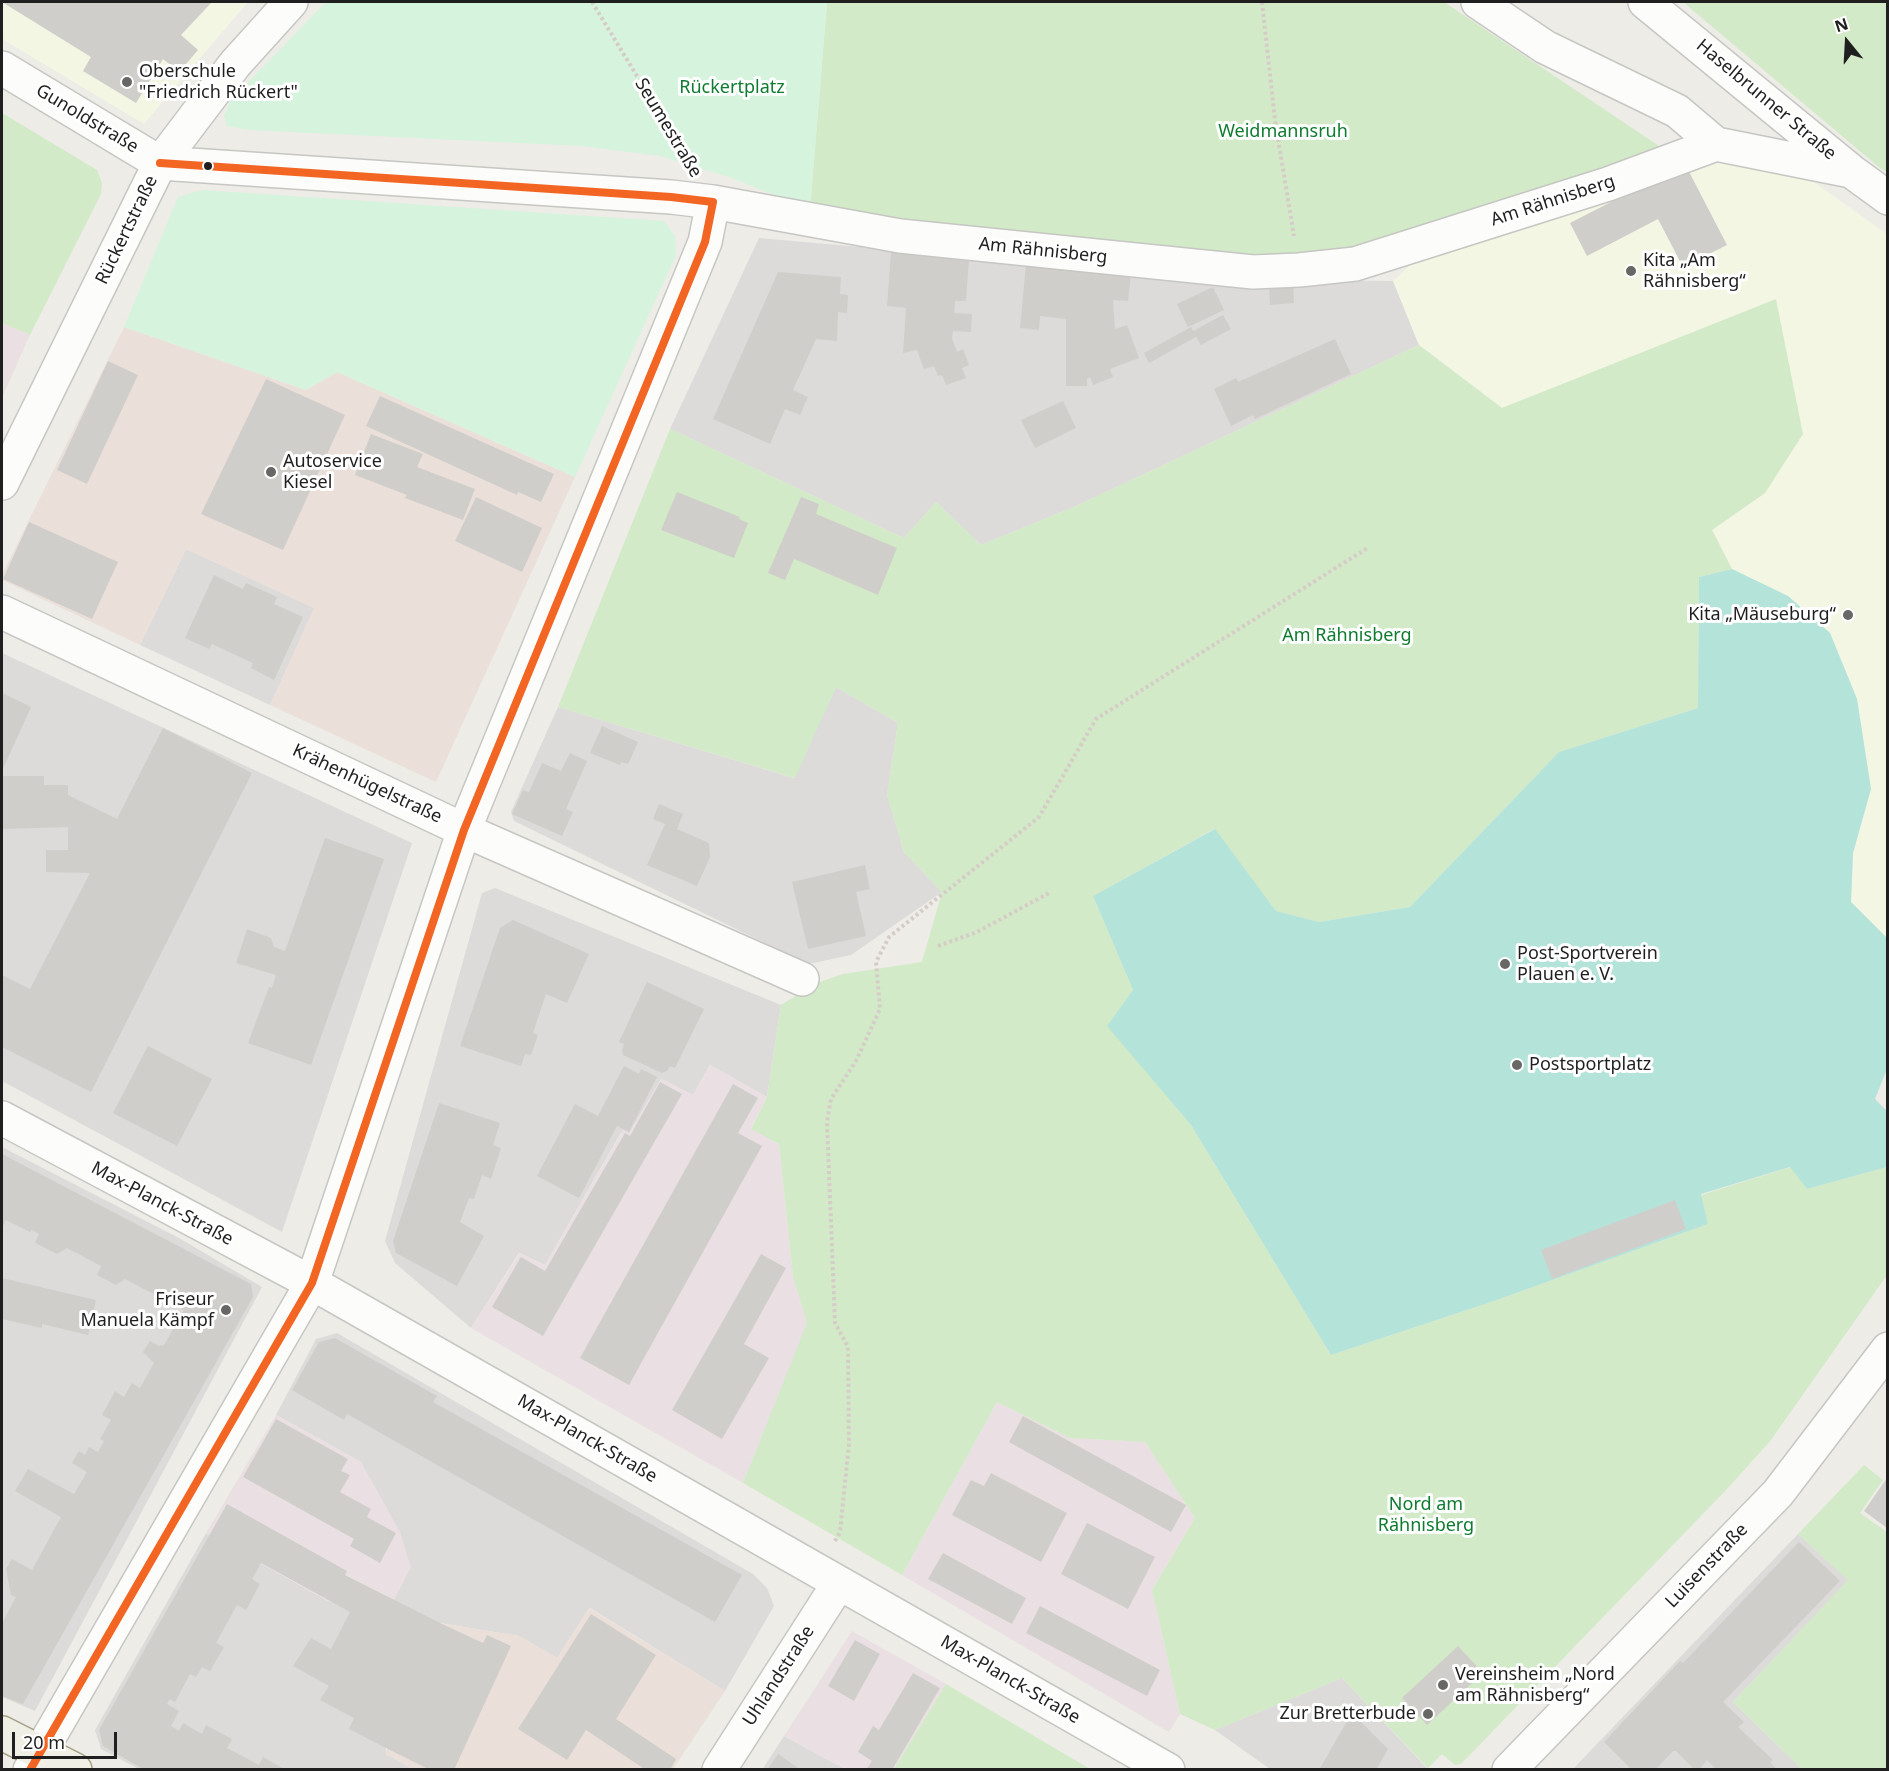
<!DOCTYPE html>
<html>
<head>
<meta charset="utf-8">
<style>
	body { margin:0 }
	#map { position:relative; width:1889px; height:1771px; overflow:hidden; background:#edece7; font-family:"Noto Sans",sans-serif }
	canvas { display:block }
	.frame { position:absolute; inset:0; border:3px solid #1f1f1f; pointer-events:none }
	.north { position:absolute; left:1817px; top:12px; width:60px; height:60px; -webkit-text-stroke:4px #fff; paint-order:stroke; rotate:342deg; font-size:16px; font-weight:700; line-height:24px; text-align:center; color:#1f1f1f }
	.north::after { content:''; display:block; margin:auto; width:21px; height:27px; background:#1f1f1f; clip-path:polygon(50% 0,100% 100%,50% 72%,0 100%) }
	.scale { position:absolute; left:12px; top:1732px; width:105px; height:27px; box-sizing:border-box; border:3px solid #1f1f1f; border-top:0; padding-left:8px; font-size:18px; line-height:21px; white-space:nowrap; color:#1f1f1f; -webkit-text-stroke:4px #fff; paint-order:stroke }
</style>
</head>
<body>
<div id="map">
<canvas width="1889" height="1771"></canvas>
<div class="frame"></div>
<div class="north">N</div>
<div class="scale">20 m</div>
</div>
<script>
const context = document.querySelector('canvas').getContext('2d');
context.lineJoin = 'round';
function paint(path, color) {
  context.fillStyle = color;
  context.fill(path, 'evenodd');
}
function toPath(rows) {
  const path = new Path2D();
  for (const r of rows) {
    path.moveTo(r[0], r[1]);
    for (let i = 2; i < r.length; i += 2) path.lineTo(r[i], r[i + 1]);
  }
  return path;
}
function stroke(path, color, width, dash) {
  context.strokeStyle = color;
  context.lineWidth = width;
  context.lineCap = dash ? 'butt' : 'round';
  context.setLineDash(dash || []);
  context.stroke(path);
}
function write(font, color, halo, rows, align = 'center') {
  context.font = font + ' "Noto Sans",sans-serif';
  context.lineWidth = 6;
  context.setLineDash([]);
  context.textBaseline = 'middle';
  context.strokeStyle = halo;
  context.fillStyle = color;
  for (const [text, x, y, turn = 0] of rows) {
    context.save();
    context.translate(x, y);
    context.rotate((+turn || 0) * Math.PI / 180);
    context.textAlign = isNaN(turn) ? turn : align;
    if (halo) context.strokeText(text, 0, 0);
    context.fillText(text, 0, 0);
    context.restore();
  }
}
const residential = toPath([
	[759,238,1165,274,1276,280,1393,281,1419,345,1076,506,981,545,936,502,904,538,670,429],
	[186,549,315,608,270,705,140,645],
	[2,653,412,843,282,1232,2,1081],
	[836,687,898,723,887,795,904,852,942,892,851,955,808,964,514,821,511,812,558,707,794,778],
	[495,888,781,1005,767,1097,710,1065,693,1095,661,1079,629,1134,622,1131,545,1265,519,1253,471,1328,395,1263,385,1241,482,893],
	[2,1147,179,1238,262,1287,35,1711,2,1697],
	[337,1333,753,1574,767,1588,774,1606,725,1691,590,1608,557,1658,519,1636,440,1623,386,1748,386,1754,413,1769,139,1769,101,1749,95,1730,206,1533,330,1602,345,1575,394,1600,361,1462,276,1415,316,1339],
	[1798,1534,1849,1580,1733,1702,1802,1769,1572,1770],
	[1342,1678,1428,1769,1270,1769,1215,1730],
	[784,1736,845,1769,762,1770]
]);
const commercial = toPath([
	[124,327,306,390,337,372,575,477,436,782,270,705,314,608,186,549,140,645,2,580,2,575],
	[589,1608,725,1691,673,1769,413,1769,385,1754,440,1623,519,1636,557,1658]
]);
const industrial = toPath([
	[2,323,30,335,2,398],
	[710,1065,767,1097,751,1128,779,1144,793,1276,808,1323,743,1483,471,1328,520,1253,545,1265,623,1130,629,1133,661,1079,693,1095],
	[997,1402,1070,1438,1145,1442,1195,1518,1152,1590,1180,1714,1169,1732,902,1575],
	[276,1415,361,1462,400,1532,411,1567,394,1600,346,1575,330,1602,206,1533],
	[852,1631,946,1684,894,1769,845,1769,784,1736]
]);
const education = toPath([
	[2,2,248,2,144,124,2,39],
	[1713,149,1811,180,1887,234,1887,938,1851,902,1853,853,1871,789,1857,699,1830,633,1788,596,1732,569,1712,530,1765,493,1776,300,1502,408,1419,345,1393,281,1431,246]
]);
const grass = toPath([
	[827,2,1444,2,1662,148,1423,235,1284,263,810,209],
	[1683,2,1887,2,1887,172,1880,168],
	[2,113,97,170,102,183,101,194,30,335,2,323],
	[1776,299,1803,434,1765,493,1712,530,1732,569,1699,577,1698,708,1559,752,1410,907,1319,922,1276,911,1214,829,1093,896,1133,990,1108,1026,1191,1125,1331,1355,1494,1301,1708,1224,1701,1195,1791,1167,1807,1189,1887,1167,1887,1275,1771,1440,1727,1489,1461,1764,1455,1765,1442,1754,1428,1768,1342,1678,1215,1730,1180,1714,1152,1590,1195,1518,1145,1442,1070,1438,997,1402,902,1575,743,1483,807,1323,793,1276,779,1144,751,1129,767,1097,781,1005,817,983,843,974,922,962,942,892,904,852,887,795,898,723,836,687,795,778,558,707,670,429,904,538,936,502,981,545,1076,506,1419,345,1502,408],
	[1864,1465,1883,1480,1860,1513,1887,1532,1887,1769,1802,1769,1733,1702,1848,1580,1798,1534],
	[946,1684,1090,1769,894,1769]
]);
const park = toPath([
	[326,2,827,2,810,209,729,177,660,156,582,146,249,130,227,126,224,116,231,100],
	[202,190,664,221,675,236,676,255,575,477,337,372,306,390,124,327,178,197]
]);
const pitch = toPath([
	[1732,569,1788,596,1830,633,1857,699,1871,789,1853,853,1851,902,1887,938,1887,1069,1875,1099,1887,1111,1887,1167,1807,1189,1790,1167,1701,1194,1708,1224,1494,1301,1331,1355,1191,1125,1107,1026,1133,990,1093,896,1215,829,1276,911,1319,922,1410,907,1559,752,1698,708,1699,577]
]);
const building = toPath([
	[2,2,212,2,181,35,198,50,179,72,163,59,136,103,83,71,91,57],
	[1685,164,1727,245,1683,267,1658,219,1587,256,1570,223],
	[891,252,969,258,966,301,955,301,954,313,972,314,971,332,953,331,952,338,957,352,963,349,969,365,962,368,966,378,946,385,942,375,938,376,934,366,924,369,917,350,903,353,906,308,887,306],
	[1026,264,1131,274,1128,301,1113,300,1115,329,1127,325,1139,358,1110,369,1113,377,1093,385,1090,377,1087,379,1087,386,1066,386,1066,319,1040,316,1039,330,1020,328],
	[778,272,841,277,840,294,848,295,847,313,838,312,837,341,816,339,793,390,808,397,800,415,785,409,770,444,713,419],
	[1293,284,1294,303,1270,305,1269,285],
	[1213,287,1224,310,1188,327,1177,304],
	[1223,315,1231,329,1201,345,1196,337,1149,363,1144,353,1191,327,1193,331],
	[1335,339,1351,374,1255,419,1253,415,1231,426,1214,389,1236,378,1238,382],
	[108,361,138,375,87,484,57,470],
	[266,379,345,415,283,550,201,514],
	[380,396,554,474,541,502,518,492,517,495,366,426],
	[1063,401,1076,428,1035,448,1021,420],
	[371,434,423,454,417,467,475,489,463,520,405,498,407,495,355,475],
	[677,492,740,517,739,519,748,523,734,558,661,530],
	[476,497,542,528,522,572,455,541],
	[801,497,819,504,816,514,897,548,878,595,794,559,785,580,768,573],
	[29,522,118,562,92,619,3,579],
	[214,575,243,589,246,583,277,597,274,604,303,617,274,680,251,668,253,663,212,644,209,649,185,638],
	[2,693,31,707,2,771],
	[602,726,638,742,628,764,621,762,620,765,590,753],
	[163,728,252,773,91,1092,2,1047,2,975,30,989,90,873,46,872,46,850,68,850,68,827,2,829,2,776,44,776,44,785,68,785,68,795,117,819],
	[570,753,587,761,566,809,573,812,562,836,512,814,523,790,529,792,542,763,561,771],
	[659,804,683,814,677,829,709,843,710,857,697,886,647,865,665,824,653,819],
	[325,838,384,859,311,1065,248,1043,269,987,272,988,276,975,236,963,247,929,271,938,274,947,285,951],
	[865,865,870,889,856,892,866,936,808,949,792,882],
	[513,920,589,954,567,1003,546,994,533,1033,538,1035,531,1055,525,1054,521,1066,460,1046,500,928],
	[647,982,704,1009,675,1068,670,1066,667,1071,662,1073,623,1055,622,1050,624,1044,619,1042],
	[148,1046,212,1079,177,1146,113,1113],
	[624,1066,639,1074,641,1069,657,1077,629,1132,617,1126,579,1198,537,1176,575,1104,598,1116],
	[660,1082,682,1094,543,1336,492,1307,521,1257,545,1271,625,1133,630,1136],
	[733,1084,758,1098,738,1133,762,1146,629,1385,580,1358],
	[439,1103,500,1123,493,1145,501,1148,491,1179,482,1175,474,1199,469,1198,460,1222,484,1236,457,1286,396,1253,393,1241],
	[2,1154,251,1284,253,1297,23,1704,2,1696,2,1623,16,1597,11,1595,6,1569,12,1559,32,1570,61,1517,15,1491,28,1469,74,1494,87,1472,72,1463,79,1451,85,1455,89,1447,98,1452,104,1441,100,1439,111,1420,102,1415,115,1391,124,1397,132,1383,140,1388,154,1363,143,1352,150,1341,159,1346,164,1345,184,1310,125,1279,116,1285,97,1275,101,1266,67,1248,57,1254,35,1243,39,1234,32,1230,30,1232,6,1220,2,1228],
	[1675,1200,1686,1229,1552,1279,1541,1250],
	[761,1254,786,1268,744,1344,769,1358,722,1439,672,1410],
	[2,1278,96,1300,88,1335,42,1324,42,1328,2,1319],
	[335,1338,437,1396,433,1402,742,1575,715,1622,347,1414,344,1420,292,1390,319,1342],
	[1023,1416,1186,1505,1171,1532,1009,1442],
	[276,1419,348,1459,341,1471,350,1475,340,1492,371,1509,367,1517,396,1533,380,1563,350,1546,354,1539,243,1477],
	[991,1473,1067,1513,1041,1562,952,1515,971,1480,984,1486],
	[1887,1478,1887,1528,1864,1511],
	[227,1504,347,1571,345,1575,440,1623,483,1643,487,1635,511,1646,454,1770,430,1770,386,1748,349,1729,354,1718,320,1700,329,1686,293,1666,311,1638,331,1649,350,1612,261,1563,252,1579,260,1584,246,1610,237,1605,216,1643,224,1647,210,1671,202,1667,196,1677,190,1674,175,1702,170,1699,167,1704,179,1711,171,1726,179,1731,183,1723,202,1734,206,1725,232,1739,227,1748,259,1765,263,1757,286,1770,145,1770,103,1746,99,1730],
	[1087,1523,1155,1557,1128,1609,1061,1574],
	[1799,1542,1840,1581,1723,1702,1744,1722,1738,1727,1773,1760,1770,1762,1777,1770,1717,1770,1707,1760,1699,1770,1695,1770,1676,1751,1673,1751,1655,1770,1632,1770,1604,1742,1680,1661,1683,1663],
	[943,1553,1026,1598,1012,1624,928,1579],
	[1040,1606,1160,1670,1147,1696,1026,1633],
	[591,1614,656,1655,616,1719,676,1759,670,1770,646,1770,586,1730,567,1760,518,1729],
	[855,1640,880,1654,854,1701,828,1686],
	[1458,1646,1483,1673,1427,1725,1402,1698],
	[913,1673,940,1688,892,1770,866,1770,872,1761,858,1752,873,1726,879,1730],
	[1354,1715,1388,1749,1376,1770,1319,1770,1346,1723],
	[778,1754,801,1770,767,1770]
]);
const path = toPath([
	[592,2,691,165],
	[1262,2,1275,120,1294,236],
	[938,946,977,932,1051,892],
	[835,1541,840,1532,849,1444,848,1347,835,1323,827,1122,831,1099,856,1061,880,1009,876,962,889,937,1039,817,1096,719,1369,547]
]);
const minor = toPath([
	[1478,2,1545,47,1677,111,1716,144],
	[1645,2,1851,171,1888,198],
	[2,68,160,163,671,197,713,202,900,236,1253,272,1299,270,1355,264,1608,184,1716,144,1851,171],
	[2,483,160,163,235,64,291,2],
	[2,612,464,830,802,979],
	[2,1118,312,1283,1168,1770],
	[30,1770,312,1283,464,830,705,242,713,202],
	[719,1770,839,1583],
	[1509,1770,1778,1493,1888,1349]
]);
const major = toPath([
	[2,1733,75,1770]
]);
const bus1 = toPath([
	[30,1770,312,1283,464,830,705,242,713,202,671,197,160,163]
]);
const markers = [
	[127,82,6,"#676765"],
	[208,166,5,"#1f1f1f"],
	[1631,271,6,"#676765"],
	[271,472,6,"#676765"],
	[1848,615,6,"#676765"],
	[1505,964,6,"#676765"],
	[1517,1065,6,"#676765"],
	[226,1310,6,"#676765"],
	[1443,1685,6,"#676765"],
	[1428,1714,6,"#676765"]
];
const poiNames = [
	["Oberschule",139,72],
	["\"Friedrich Rückert\"",139,93],
	["Kita „Am",1643,261],
	["Rähnisberg“",1643,282],
	["Autoservice",283,462],
	["Kiesel",283,483],
	["Kita „Mäuseburg“",1836,615,"right"],
	["Post-Sportverein",1517,954],
	["Plauen e. V.",1517,975],
	["Postsportplatz",1529,1065],
	["Friseur",214,1300,"right"],
	["Manuela Kämpf",214,1321,"right"],
	["Vereinsheim „Nord",1455,1675],
	["am Rähnisberg“",1455,1696],
	["Zur Bretterbude",1416,1714,"right"]
];
const parkNames = [
	["Rückertplatz",732,88],
	["Weidmannsruh",1283,132],
	["Am Rähnisberg",1347,636],
	["Nord am",1426,1505],
	["Rähnisberg",1426,1526]
];
const streetNames = [
	["Haselbrunner Straße",1766,100,40],
	["Gunoldstraße",87,119,31],
	["Seumestraße",668,128,59],
	["Am Rähnisberg",1553,201,-18],
	["Rückertstraße",127,230,-64],
	["Am Rähnisberg",1043,251,6],
	["Krähenhügelstraße",367,784,25],
	["Max-Planck-Straße",162,1204,28],
	["Max-Planck-Straße",587,1439,30],
	["Luisenstraße",1707,1566,-46],
	["Uhlandstraße",779,1676,-57],
	["Max-Planck-Straße",1010,1680,30]
];
paint(residential, '#dcdbd9');
paint(commercial, '#ebdfd9');
paint(industrial, '#eae0e4');
paint(education, '#f2f6e3');
paint(grass, '#d2eac7');
paint(park, '#d6f3dd');
paint(pitch, '#b4e3d9');
paint(building, '#d0ceca');
stroke(minor, '#c6c6c3', 36);
stroke(major, '#a3a084', 36);
stroke(path, '#d6ccc7', 4, [3, 3]);
stroke(minor, '#fcfcfb', 33);
stroke(major, '#f0efe5', 33);
stroke(bus1, '#f26522', 8);
for (const [x, y, r, color] of markers) {
  const dot = new Path2D();
  dot.arc(x, y, r, 0, 2 * Math.PI);
  context.fillStyle = color;
  context.fill(dot);
  stroke(dot, '#fff', 2);
}
write('18px', '#1f1f1f', '#fff', poiNames, 'left');
write('18px', '#0f7b30', '#fff', parkNames);
write('18px', '#1f1f1f', '#fff', streetNames);
</script>
</body>
</html>
